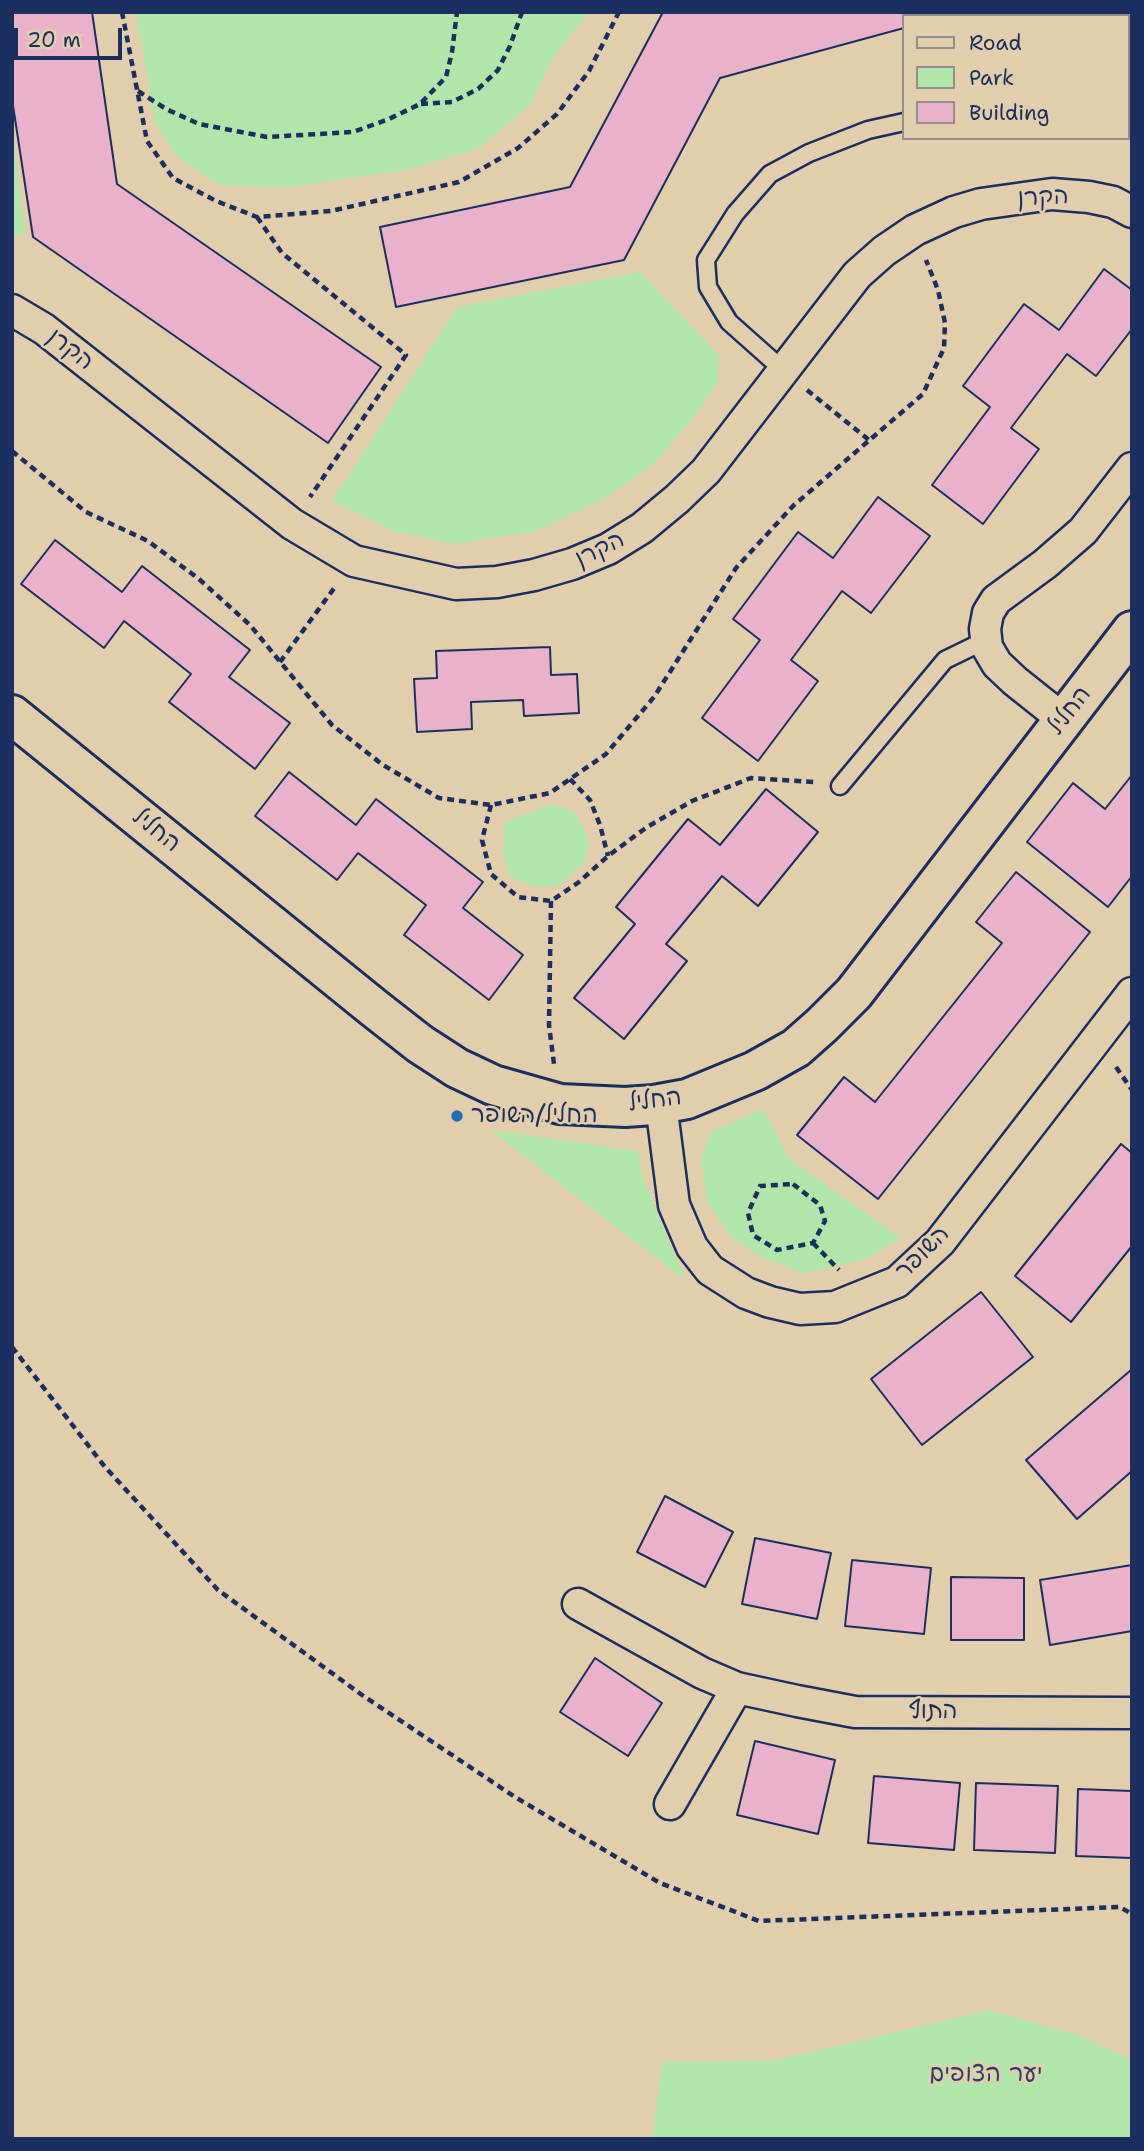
<!DOCTYPE html>
<html>
<head>
<meta charset="utf-8">
<style>
	body { margin:0 }
	#map { position:relative; width:1144px; height:2151px; overflow:hidden; background:#e2cead; font-family:"Shantell Sans",sans-serif }
	canvas { display:block }
	.frame { position:absolute; inset:0; border:14px solid #1b2f5e; pointer-events:none }
	.legend { position:absolute; left:902px; top:14px; width:228px; height:126px; box-sizing:border-box; background:#e2cead; border:2px solid #928e8d; margin:0; padding:9px 12px; list-style:none; font-size:21px; color:#1b2f5e }
	.legend li { display:flex; align-items:center; gap:14px; height:35px }
	.legend b { width:35px; border:2px solid #928e8d }
	.scale { position:absolute; left:14px; top:28px; width:108px; height:32px; box-sizing:border-box; border:4px solid #1b2f5e; border-top:0; padding-left:9px; font-size:21px; line-height:24px; white-space:nowrap; color:#1b2f5e; -webkit-text-stroke:5px #e2cead; paint-order:stroke }
</style>
</head>
<body>
<div id="map">
<canvas width="1144" height="2151"></canvas>
<div class="frame"></div>
<ul class="legend">
<li><b style="height:9px;background:#e2cead"></b>Road</li>
<li><b style="height:19px;background:#b0e6a9"></b>Park</li>
<li><b style="height:19px;background:#e9b2ca"></b>Building</li>
</ul>
<div class="scale">20 m</div>
</div>
<script>
const context = document.querySelector('canvas').getContext('2d');
context.lineJoin = 'round';
function paint(path, color) {
  context.fillStyle = color;
  context.fill(path, 'evenodd');
}
function toPath(rows) {
  const path = new Path2D();
  for (const r of rows) {
    path.moveTo(r[0], r[1]);
    for (let i = 2; i < r.length; i += 2) path.lineTo(r[i], r[i + 1]);
  }
  return path;
}
function stroke(path, color, width, dash) {
  context.strokeStyle = color;
  context.lineWidth = width;
  context.lineCap = dash ? 'butt' : 'round';
  context.setLineDash(dash || []);
  context.stroke(path);
}
function write(font, color, halo, rows, align = 'center') {
  context.font = font + ' "Shantell Sans","Playpen Sans Hebrew",sans-serif';
  context.lineWidth = 5;
  context.setLineDash([]);
  context.textBaseline = 'middle';
  context.strokeStyle = halo;
  context.fillStyle = color;
  for (const [text, x, y, turn = 0] of rows) {
    context.save();
    context.translate(x, y);
    context.rotate((+turn || 0) * Math.PI / 180);
    context.textAlign = isNaN(turn) ? turn : align;
    if (halo) context.strokeText(text, 0, 0);
    context.fillText(text, 0, 0);
    context.restore();
  }
}
const green = toPath([
	[136,12,589,12,554,56,530,105,479,148,406,170,282,188,219,185,176,156,155,122],
	[12,127,25,234,12,236],
	[640,272,719,355,718,382,700,409,655,463,607,497,537,531,454,544,393,531,332,501,457,307],
	[552,804,576,813,589,839,586,861,560,885,535,887,510,877,503,852,505,822],
	[763,1109,789,1159,901,1238,865,1259,804,1273,763,1258,731,1237,707,1201,701,1159,710,1132],
	[490,1130,638,1151,642,1176,685,1280],
	[989,2010,1081,2036,1132,2060,1132,2139,652,2139,662,2062,778,2060]
]);
const building = toPath([
	[12,12,92,12,117,184,381,367,328,443,33,237,12,99,12,12],
	[663,12,961,12,948,16,904,16,904,28,720,78,624,260,396,307,380,227,570,187,663,12],
	[1044,12,1091,12,1089,16,1050,16,1044,12],
	[1104,269,1132,290,1132,329,1096,376,1067,354,1011,428,1039,449,983,524,932,485,990,407,963,386,1024,304,1059,330,1104,269],
	[878,497,930,536,871,613,842,591,791,660,818,681,758,761,702,718,760,640,733,619,798,532,833,558,878,497],
	[55,540,122,592,142,566,250,650,229,677,290,723,255,769,169,702,191,674,124,621,104,648,21,584,55,540],
	[550,647,551,675,577,674,579,713,524,716,523,700,471,702,472,729,417,732,414,679,437,678,436,651,550,647],
	[289,772,356,825,376,799,483,882,463,908,523,955,489,1000,404,935,426,905,358,853,337,880,255,816,289,772],
	[1132,775,1132,876,1108,907,1027,842,1073,783,1105,809,1132,775],
	[766,789,818,832,758,906,722,876,666,944,687,961,624,1039,574,998,635,924,616,907,688,819,720,845,766,789],
	[1016,872,1090,932,878,1199,797,1135,844,1077,875,1102,1002,943,976,922,1016,872],
	[1121,1144,1132,1153,1132,1246,1071,1322,1015,1276,1121,1144],
	[981,1292,1033,1357,922,1445,871,1379,981,1292],
	[1131,1370,1132,1471,1077,1519,1026,1460,1131,1370],
	[665,1496,733,1532,705,1587,637,1552,665,1496],
	[755,1538,831,1553,817,1619,742,1604,755,1538],
	[852,1560,931,1568,924,1634,845,1626,852,1560],
	[1132,1565,1132,1631,1050,1645,1040,1580,1132,1565],
	[951,1577,1024,1578,1024,1640,951,1640,951,1577],
	[595,1658,662,1703,628,1756,560,1712,595,1658],
	[755,1741,835,1760,818,1834,737,1815,755,1741],
	[874,1776,960,1783,954,1850,868,1843,874,1776],
	[976,1783,1058,1786,1055,1853,974,1850,976,1783],
	[1078,1789,1132,1791,1132,1858,1076,1856,1078,1789]
]);
const path = toPath([
	[122,12,147,141,173,178,216,201,257,217,331,211,459,182,518,148,557,114,589,71,619,12],
	[138,91,166,109,199,124,267,137,353,132,389,119,420,104,446,77,452,52,457,12],
	[421,104,452,102,478,89,498,70,510,46,522,12],
	[257,217,282,253,406,355,310,497],
	[807,390,869,440],
	[12,451,86,512,148,541,199,579,250,625,332,725,383,765,439,798,491,805,550,793,606,754,654,697,736,568,793,506,923,394,944,348,945,323,938,290,926,260],
	[280,662,335,587],
	[570,779,590,800,600,825,608,856],
	[491,805,482,840,491,874,518,897,551,901,579,882,608,856,647,827,692,801,751,778,815,782],
	[551,901,549,1025,554,1064],
	[1116,1067,1132,1090],
	[793,1184,820,1205,825,1221,813,1243,777,1250,753,1235,748,1213,760,1186,793,1184],
	[813,1243,839,1270],
	[12,1347,105,1467,218,1590,362,1695,515,1797,660,1883,759,1921,1120,1907,1132,1914]
]);
const lane = toPath([
	[1128,102,1132,99],
	[783,370,729,322,708,287,706,260,735,214,770,174,809,153,868,130,904,122],
	[840,786,945,660,986,640]
]);
const street = toPath([
	[12,310,44,329,292,524,354,561,456,584,497,582,534,575,572,564,608,549,642,528,677,499,706,471,857,275,884,251,915,230,954,212,981,204,1052,194,1089,197,1113,202,1132,212],
	[1064,720,1015,681,997,664,987,647,985,629,988,613,996,600,1045,564,1083,531,1132,468],
	[661,1104,674,1205,692,1247,710,1270,746,1293,770,1302,800,1309,835,1307,897,1282,940,1242,1132,993],
	[578,1604,702,1673,737,1688,797,1701,855,1712,1132,1713],
	[670,1804,737,1688]
]);
const secondary = toPath([
	[12,715,374,1008,420,1044,457,1068,493,1085,560,1104,625,1107,654,1105,687,1099,755,1071,796,1048,822,1025,854,993,1132,631]
]);
const markers = [
	[457,1116,7,"#1f6fb2"]
];
const streetNames = [
	["הקרן",1043,198,-3],
	["הקרן",70,350,38],
	["הקרן",600,550,-26],
	["החליל",1070,711,-52],
	["החליל",156,831,39],
	["החליל",655,1101,-7],
	["השופר",923,1253,-45],
	["התוף",933,1712]
];
const poiNames = [
	["החליל/השופר",471,1116]
];
const parkNames = [
	["יער הצופים",986,2075]
];
paint(green, '#b0e6a9');
paint(building, '#e9b2ca');
stroke(building, '#1b2f5e', 2);
stroke(lane, '#1b2f5e', 21);
stroke(street, '#1b2f5e', 35);
stroke(secondary, '#1b2f5e', 44);
stroke(path, '#1b2f5e', 4.5, [7, 5]);
stroke(lane, '#e2cead', 16);
stroke(street, '#e2cead', 30);
stroke(secondary, '#e2cead', 38);
for (const [x, y, r, color] of markers) {
  const dot = new Path2D();
  dot.arc(x, y, r, 0, 2 * Math.PI);
  context.fillStyle = color;
  context.fill(dot);
  stroke(dot, '#e2cead', 2.5);
}
write('24px', '#1b2f5e', '#e2cead', streetNames);
write('24px', '#1b2f5e', '#e2cead', poiNames, 'left');
write('24px', '#2a4166', '#e2cead', parkNames);
</script>
</body>
</html>
